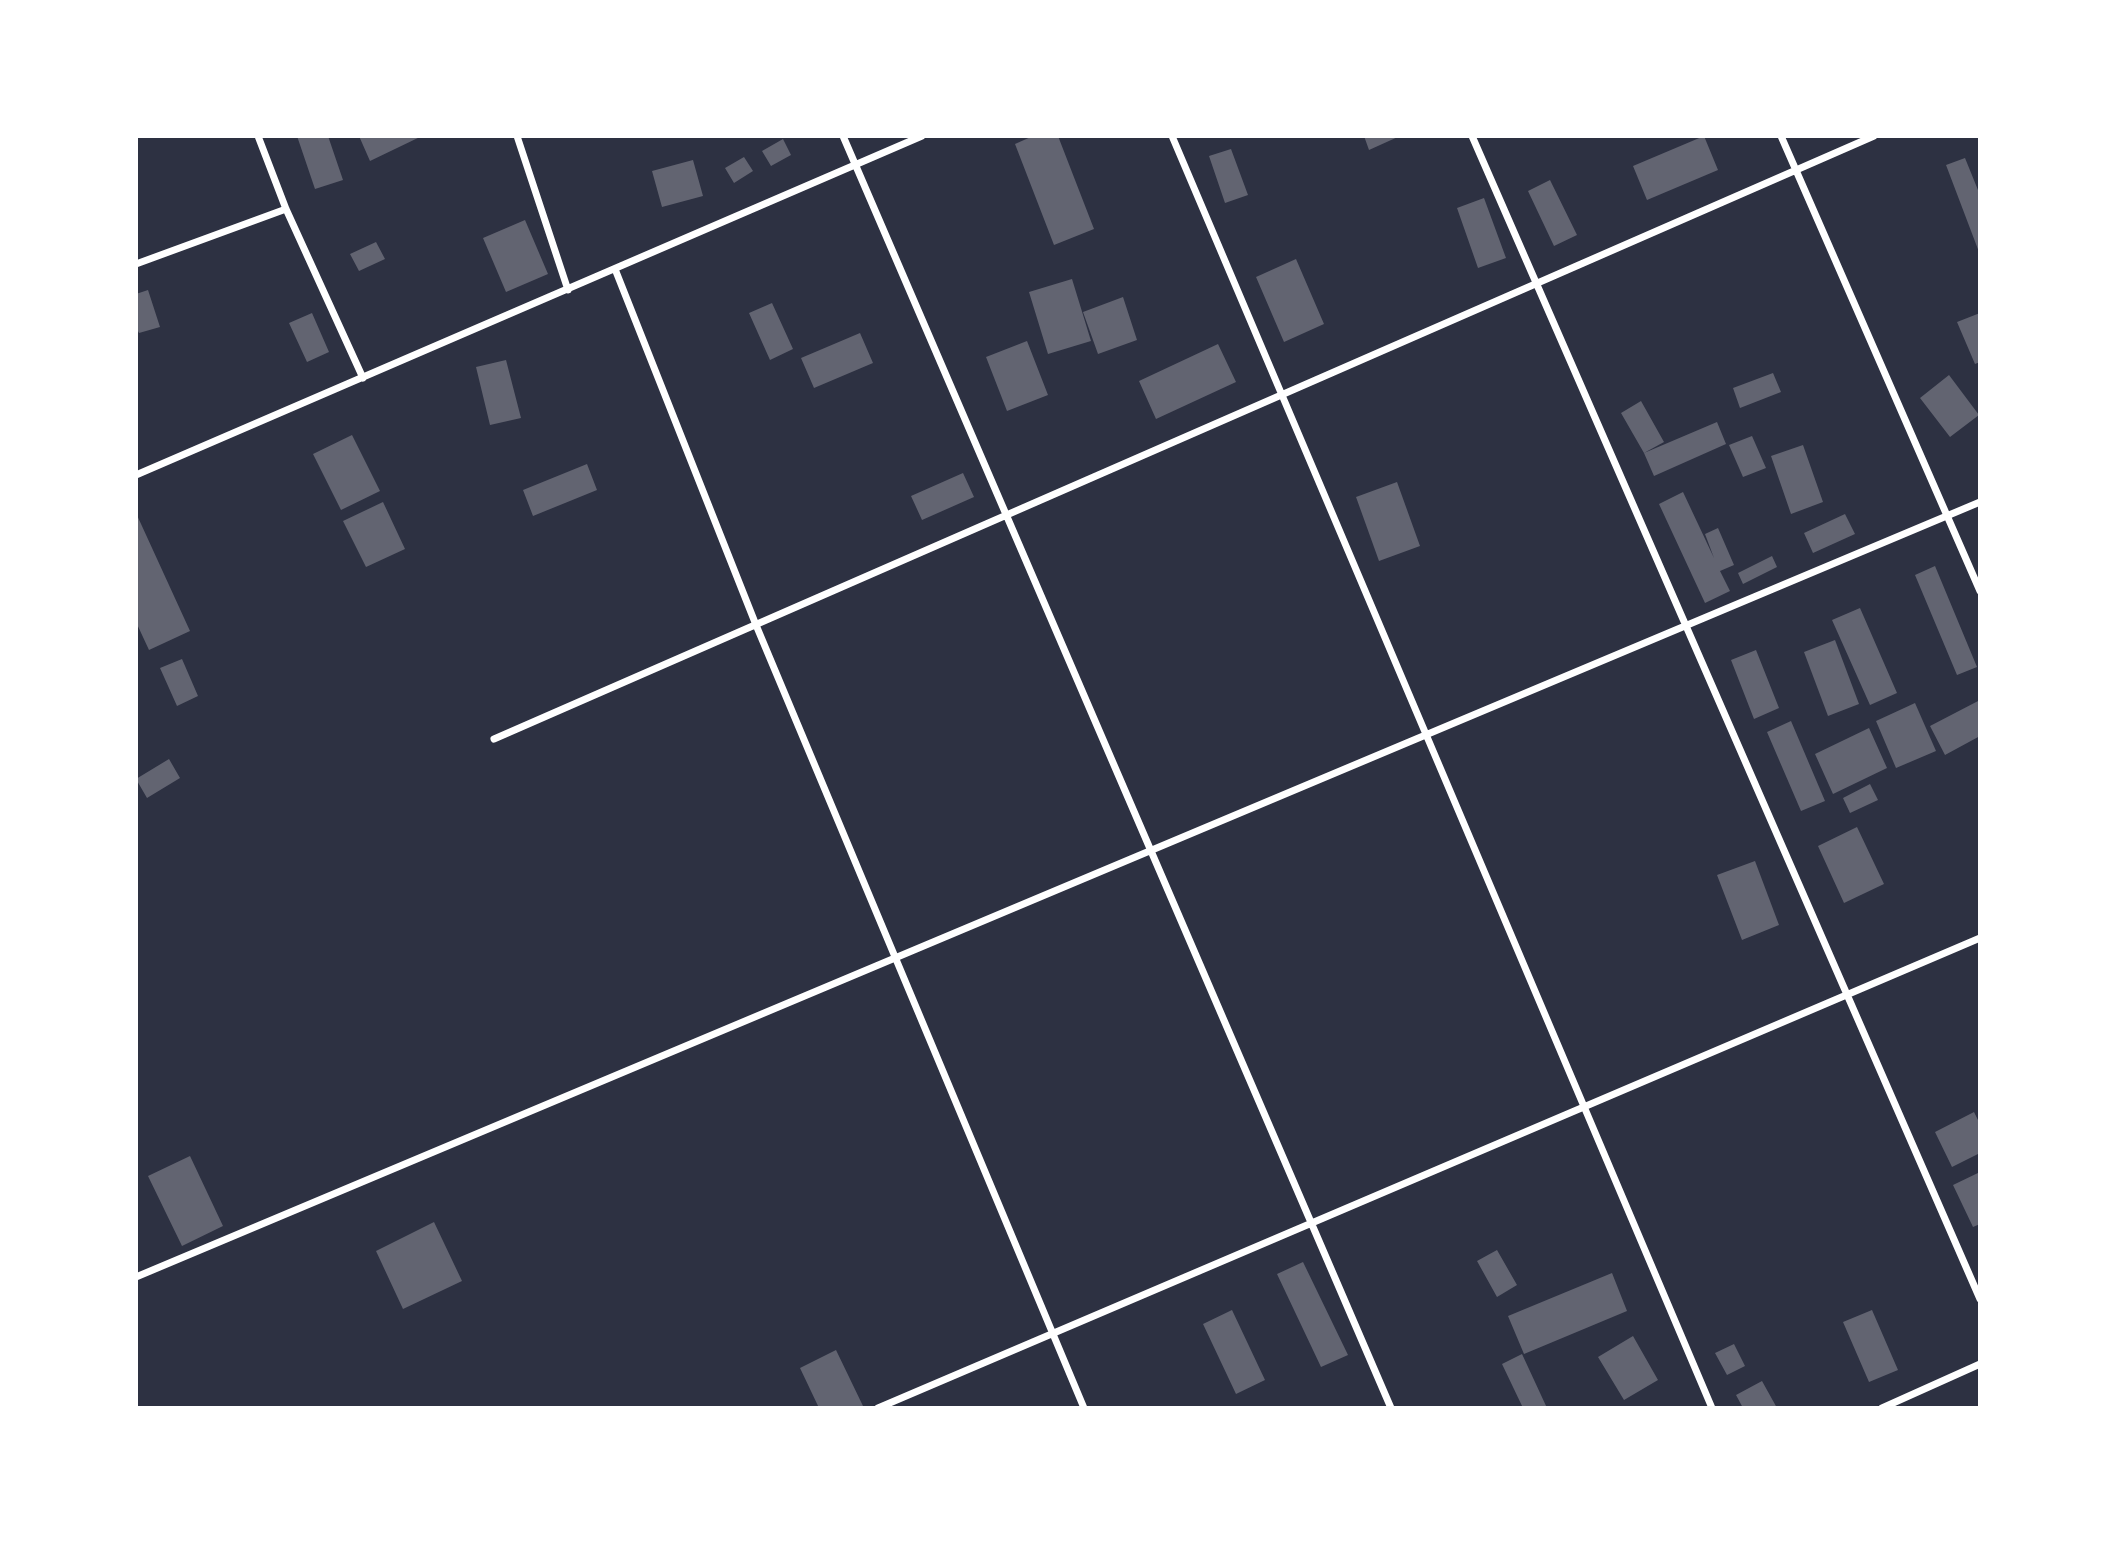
<!DOCTYPE html>
<html>
<head>
<meta charset="utf-8">
<style>
	body { margin:0 }
	#map { position:relative; width:2116px; height:1544px; overflow:hidden; background:#2d3142; font-family:"Zilla Slab",serif }
	canvas { display:block }
	.frame { position:absolute; inset:0; border:138px solid #fff; pointer-events:none }
</style>
</head>
<body>
<div id="map">
<canvas width="2116" height="1544"></canvas>
<div class="frame"></div>
</div>
<script>
const context = document.querySelector('canvas').getContext('2d');
context.lineJoin = 'round';
function paint(path, color) {
  context.fillStyle = color;
  context.fill(path, 'evenodd');
}
function toPath(rows) {
  const path = new Path2D();
  for (const r of rows) {
    path.moveTo(r[0], r[1]);
    for (let i = 2; i < r.length; i += 2) path.lineTo(r[i], r[i + 1]);
  }
  return path;
}
function stroke(path, color, width, dash) {
  context.strokeStyle = color;
  context.lineWidth = width;
  context.lineCap = dash ? 'butt' : 'round';
  context.setLineDash(dash || []);
  context.stroke(path);
}
const building = toPath([
	[297,136,328,136,343,180,315,189],
	[359,136,422,136,370,161],
	[1033,136,1058,136,1094,229,1054,245,1015,144],
	[1364,136,1400,136,1369,150],
	[1704,136,1718,170,1647,200,1633,166],
	[783,139,791,155,771,166,762,151],
	[1231,149,1248,195,1225,203,1209,156],
	[744,157,753,171,734,183,725,168],
	[1965,158,1980,195,1979,252,1946,165],
	[693,160,703,196,662,207,652,171],
	[1550,180,1577,235,1554,246,1528,191],
	[1484,198,1506,258,1478,268,1457,208],
	[525,220,548,274,506,292,483,238],
	[376,242,385,259,359,271,350,254],
	[1296,259,1324,324,1284,342,1256,277],
	[1072,279,1091,341,1048,354,1029,292],
	[148,290,160,327,139,333,136,327,136,294],
	[1123,297,1137,340,1098,354,1083,312],
	[772,303,793,349,770,360,749,313],
	[312,313,329,352,307,362,289,323],
	[1980,313,1980,362,1975,364,1957,322],
	[860,333,873,363,814,388,801,358],
	[1027,341,1048,395,1007,411,986,357],
	[1218,344,1236,382,1156,419,1139,381],
	[506,360,521,418,490,425,476,367],
	[1773,373,1781,392,1740,408,1733,388],
	[1949,375,1979,415,1950,437,1920,398],
	[1641,401,1664,442,1644,453,1621,413],
	[1717,422,1726,444,1654,476,1644,453],
	[352,435,380,491,341,510,313,454],
	[1752,436,1766,468,1743,477,1729,445],
	[1803,445,1823,502,1791,514,1771,456],
	[587,464,597,490,533,516,523,490],
	[963,473,974,497,922,520,911,496],
	[1397,482,1420,546,1379,561,1356,497],
	[1683,492,1714,558,1705,534,1718,528,1734,565,1720,571,1730,591,1705,603,1659,504],
	[383,502,405,549,366,567,343,521],
	[136,513,190,631,149,650,136,622],
	[1845,514,1855,534,1813,553,1804,533],
	[1772,556,1777,567,1743,584,1738,573],
	[1935,566,1977,667,1957,675,1915,575],
	[1860,608,1897,693,1870,705,1832,620],
	[1835,640,1859,704,1828,716,1804,652],
	[1756,650,1779,708,1754,719,1731,660],
	[182,659,198,696,177,706,160,668],
	[1980,700,1980,736,1945,755,1930,726],
	[1915,703,1936,751,1896,768,1876,721],
	[1791,721,1825,801,1801,811,1767,732],
	[1869,728,1887,768,1833,794,1815,754],
	[169,759,180,778,147,798,136,779],
	[1870,784,1878,800,1850,813,1843,798],
	[1857,827,1884,884,1844,903,1818,846],
	[1755,861,1779,925,1742,940,1717,875],
	[1974,1112,1980,1124,1980,1153,1952,1167,1935,1132],
	[190,1156,223,1226,182,1246,148,1176],
	[1980,1172,1980,1224,1973,1227,1953,1185],
	[434,1222,462,1281,403,1309,376,1251],
	[1497,1250,1517,1285,1497,1297,1477,1261],
	[1303,1262,1348,1355,1321,1367,1277,1274],
	[1612,1273,1627,1311,1524,1354,1508,1316],
	[1232,1310,1265,1380,1236,1394,1203,1324],
	[1872,1310,1898,1370,1869,1382,1843,1322],
	[1633,1336,1658,1380,1624,1400,1598,1357],
	[1734,1344,1745,1366,1727,1375,1715,1353],
	[836,1350,863,1406,860,1408,819,1408,800,1368],
	[1522,1354,1547,1408,1523,1408,1502,1364],
	[1762,1381,1777,1408,1743,1408,1736,1395]
]);
const minor = toPath([
	[258,136,286,209,363,378],
	[517,136,568,290],
	[843,136,1391,1408],
	[1172,136,1712,1408],
	[1472,136,1980,1299],
	[1781,136,1980,591],
	[136,264,286,209],
	[615,269,756,625,1084,1408],
	[136,475,922,136],
	[494,739,1874,136],
	[136,1277,1980,502],
	[878,1408,1980,938],
	[1882,1408,1980,1364]
]);
paint(building, '#626471');
stroke(minor, '#fff', 7);
</script>
</body>
</html>
